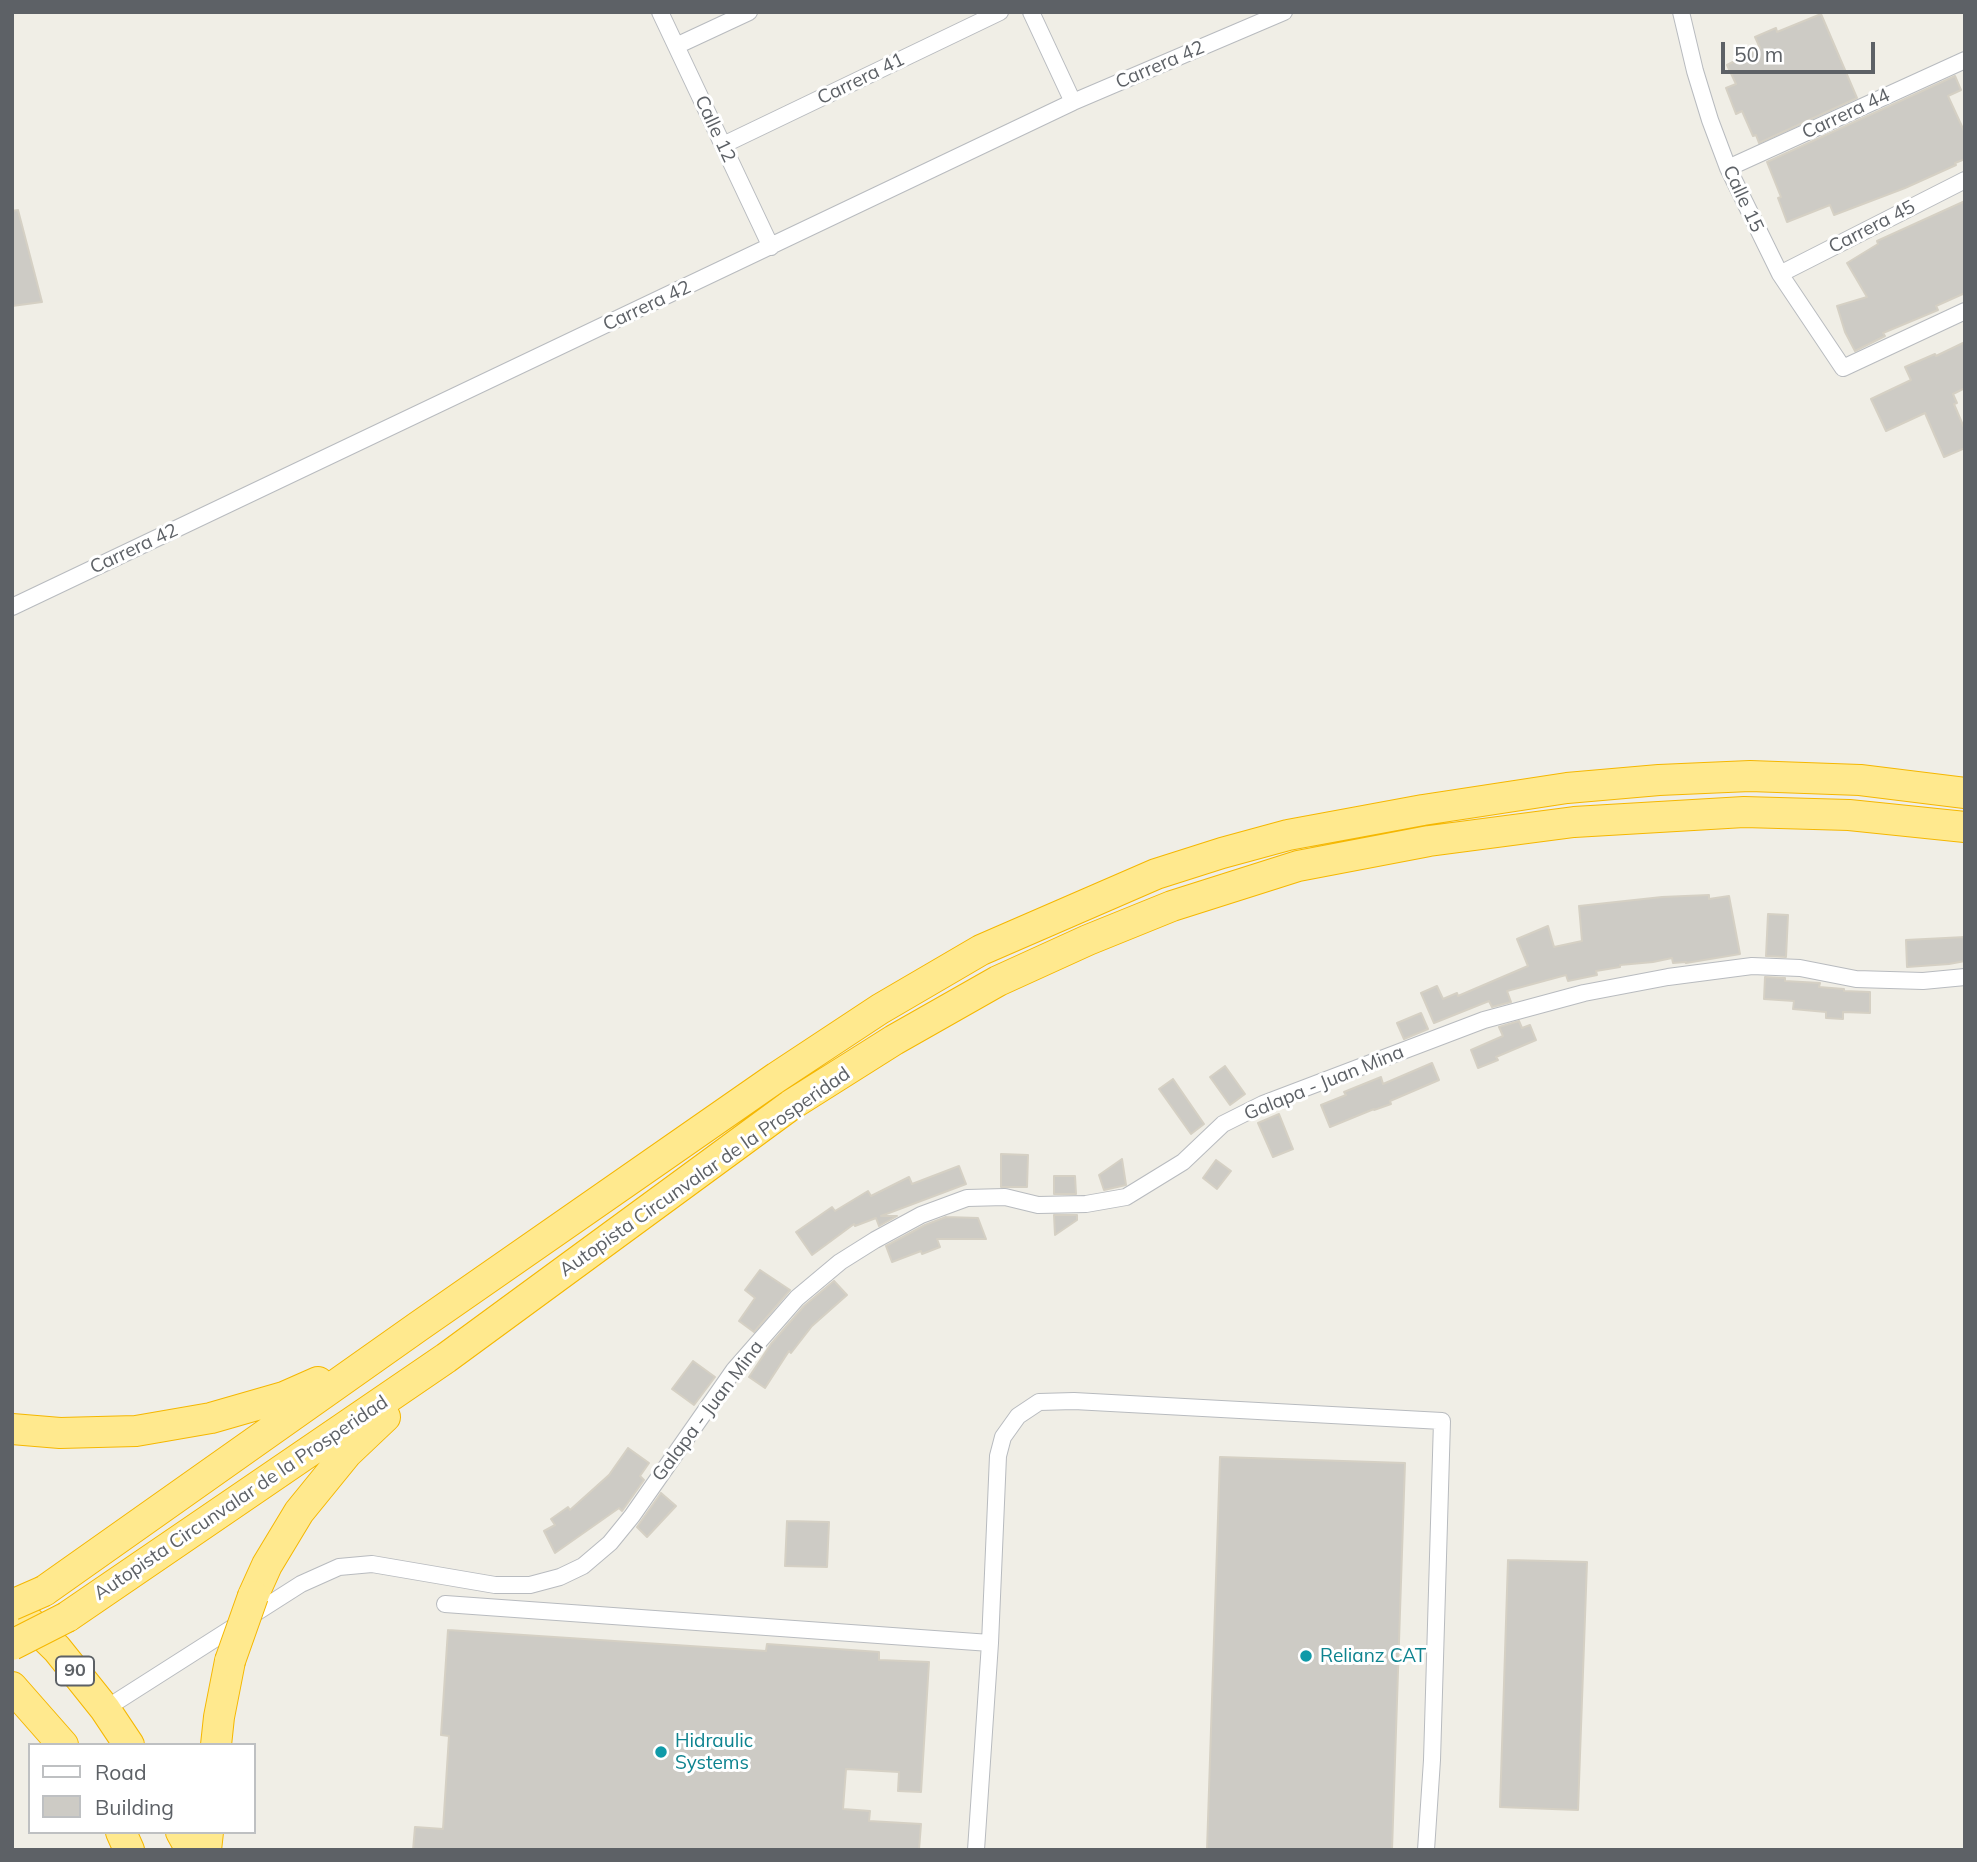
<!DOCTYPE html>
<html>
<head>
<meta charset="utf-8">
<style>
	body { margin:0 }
	#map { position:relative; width:1977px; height:1862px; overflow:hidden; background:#f0eee6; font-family:Mulish,sans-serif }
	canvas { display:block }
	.frame { position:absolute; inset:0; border:14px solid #5d6166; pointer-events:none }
	.legend { position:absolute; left:28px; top:1743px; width:228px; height:91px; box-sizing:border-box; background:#fff; border:2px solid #bec0c2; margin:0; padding:9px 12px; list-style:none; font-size:21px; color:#5d6166 }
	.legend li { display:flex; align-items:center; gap:14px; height:35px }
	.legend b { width:35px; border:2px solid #bec0c2 }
	.scale { position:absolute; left:1721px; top:42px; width:154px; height:32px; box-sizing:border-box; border:4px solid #5d6166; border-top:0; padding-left:9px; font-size:21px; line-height:24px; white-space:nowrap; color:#5d6166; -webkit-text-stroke:5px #fff; paint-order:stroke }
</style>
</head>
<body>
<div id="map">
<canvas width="1977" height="1862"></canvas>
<div class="frame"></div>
<ul class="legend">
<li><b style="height:9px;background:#fff"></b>Road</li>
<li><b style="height:19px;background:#cdcbc5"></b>Building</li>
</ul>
<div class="scale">50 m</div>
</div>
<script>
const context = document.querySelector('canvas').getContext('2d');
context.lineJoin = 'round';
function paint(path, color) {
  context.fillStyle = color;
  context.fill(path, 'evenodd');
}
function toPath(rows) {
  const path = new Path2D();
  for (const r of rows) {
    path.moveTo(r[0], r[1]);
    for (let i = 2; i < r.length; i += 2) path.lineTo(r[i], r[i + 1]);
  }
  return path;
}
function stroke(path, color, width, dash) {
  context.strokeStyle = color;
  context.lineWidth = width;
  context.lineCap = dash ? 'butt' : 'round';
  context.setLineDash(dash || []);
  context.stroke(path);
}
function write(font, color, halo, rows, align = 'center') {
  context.font = font + ' Mulish,sans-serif';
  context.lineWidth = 6;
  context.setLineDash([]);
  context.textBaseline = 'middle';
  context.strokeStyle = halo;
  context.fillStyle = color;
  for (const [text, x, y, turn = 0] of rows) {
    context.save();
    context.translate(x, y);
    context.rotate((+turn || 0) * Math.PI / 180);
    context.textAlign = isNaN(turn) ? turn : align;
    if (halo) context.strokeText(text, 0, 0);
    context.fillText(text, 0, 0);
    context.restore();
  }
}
const building = toPath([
	[1821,14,1857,98,1759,143,1756,135,1753,136,1742,111,1736,114,1726,88,1736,84,1727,65,1760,48,1755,37,1776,28,1777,32,1821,14],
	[1955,76,1961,90,1948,96,1965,133,1965,159,1955,163,1956,165,1905,188,1834,215,1830,205,1787,222,1778,198,1781,197,1767,162,1955,76],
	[1965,201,1965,293,1936,306,1938,310,1883,333,1885,336,1855,351,1845,332,1837,306,1867,297,1847,263,1878,244,1877,241,1965,201],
	[18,210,42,302,12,306,12,211,18,210],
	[1965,342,1965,388,1953,394,1957,403,1954,404,1965,430,1965,448,1944,457,1925,413,1886,431,1871,399,1911,380,1905,367,1935,354,1936,356,1965,342],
	[1709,895,1709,899,1729,896,1740,954,1686,963,1686,962,1673,963,1672,958,1653,962,1620,965,1620,967,1596,971,1597,975,1568,981,1566,975,1507,991,1511,1002,1492,1007,1489,1001,1434,1023,1421,993,1437,986,1443,999,1457,993,1458,996,1528,966,1517,939,1548,926,1554,947,1582,941,1579,906,1662,897,1709,895],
	[1768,914,1788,915,1786,957,1766,956,1768,914],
	[1965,937,1965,961,1949,964,1907,967,1906,940,1965,937],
	[1765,977,1785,978,1785,981,1820,983,1819,987,1844,989,1844,991,1870,992,1870,1013,1843,1012,1843,1019,1826,1018,1826,1012,1793,1009,1794,1001,1764,999,1765,977],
	[1421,1013,1428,1029,1404,1039,1397,1023,1421,1013],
	[1519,1021,1522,1028,1530,1025,1536,1040,1496,1057,1498,1060,1478,1068,1471,1050,1503,1036,1499,1027,1519,1021],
	[1432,1063,1439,1080,1390,1101,1391,1104,1374,1110,1374,1109,1330,1127,1321,1105,1346,1095,1344,1092,1381,1077,1383,1084,1432,1063],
	[1225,1066,1245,1094,1230,1105,1210,1077,1225,1066],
	[1173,1079,1204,1124,1191,1134,1159,1089,1173,1079],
	[1279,1114,1293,1149,1273,1157,1258,1123,1279,1114],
	[1001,1154,1028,1155,1027,1187,1001,1187,1001,1154],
	[1122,1159,1126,1185,1104,1190,1099,1175,1122,1159],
	[1216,1160,1231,1171,1217,1189,1203,1178,1216,1160],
	[959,1166,966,1184,881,1216,897,1216,879,1226,876,1218,855,1226,854,1224,812,1255,796,1232,832,1207,835,1211,868,1191,871,1196,909,1177,912,1184,959,1166],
	[1054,1176,1075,1176,1076,1194,1054,1194,1054,1176],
	[1054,1215,1077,1215,1077,1220,1055,1235,1054,1215],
	[946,1217,978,1218,986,1239,937,1239,940,1247,922,1254,921,1251,892,1262,886,1246,925,1225,946,1217],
	[760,1270,790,1290,754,1332,739,1321,755,1298,745,1290,760,1270],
	[834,1281,847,1295,812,1326,791,1353,789,1351,765,1388,749,1377,771,1344,804,1306,834,1281],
	[693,1361,715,1377,694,1405,672,1389,693,1361],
	[628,1448,649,1463,640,1476,644,1480,622,1511,619,1508,555,1553,544,1531,555,1525,551,1519,568,1507,570,1510,609,1475,628,1448],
	[1220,1457,1405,1463,1392,1850,1207,1850,1220,1457],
	[661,1493,676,1506,647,1537,637,1527,661,1493],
	[787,1521,829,1522,827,1567,785,1566,787,1521],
	[1508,1560,1587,1562,1578,1810,1500,1807,1508,1560],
	[448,1630,766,1651,767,1644,879,1652,879,1660,929,1662,921,1792,898,1791,899,1772,846,1769,843,1809,870,1811,869,1821,921,1824,919,1850,413,1850,415,1827,443,1829,449,1736,441,1735,448,1630]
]);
const street = toPath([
	[660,12,771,247],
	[1031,12,1073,102],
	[1681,12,1695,71,1710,120,1728,168,1780,274,1843,368,1965,311],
	[676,46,749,12],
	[723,145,1000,12],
	[1728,168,1965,60],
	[1780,274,1965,180],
	[12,607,1073,102,1284,12],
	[445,1604,990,1643],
	[105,1709,301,1584,339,1567,372,1564,495,1585,530,1585,560,1577,583,1566,610,1543,632,1516,734,1370,797,1298,840,1262,875,1240,921,1215,967,1198,1005,1197,1038,1205,1086,1204,1126,1197,1183,1162,1223,1124,1263,1104,1484,1020,1584,993,1668,977,1752,966,1800,968,1856,979,1923,981,1965,977],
	[976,1850,990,1643,998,1456,1003,1437,1018,1416,1039,1402,1074,1401,1442,1421,1432,1760,1426,1850]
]);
const highway = toPath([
	[12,1429,60,1433,136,1431,211,1418,284,1397,318,1382],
	[44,1591,419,1326,777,1077,880,1009,981,950,1156,874,1222,853,1288,835,1423,810,1567,788,1659,780,1750,776,1860,780,1965,793],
	[253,1596,267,1565,299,1512,347,1453,385,1417],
	[12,1605,57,1649,105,1709,129,1745],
	[67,1617,446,1358,791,1105,894,1040,998,981,1088,940,1172,906,1298,866,1429,841,1574,822,1744,812,1849,815,1965,827],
	[12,1687,63,1745],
	[216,1745,219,1717,230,1661],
	[121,1832,129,1850],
	[181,1832,191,1850],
	[206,1850,208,1832]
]);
const highwayBridge = toPath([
	[12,1605,44,1591],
	[12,1645,67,1617],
	[230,1661,253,1596]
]);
const markers = [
	[1306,1656,7,"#0f9aa8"],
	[661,1752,7,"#0f9aa8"]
];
const shields = [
	[75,1671,38]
];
const shieldNames = [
	["90",75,1671]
];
const streetNames = [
	["Carrera 42",1160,65,-23],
	["Carrera 41",861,79,-26],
	["Carrera 44",1846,114,-25],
	["Calle 12",715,129,65],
	["Calle 15",1743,199,65],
	["Carrera 45",1872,227,-27],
	["Carrera 42",647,306,-25],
	["Carrera 42",134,549,-25],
	["Galapa - Juan Mina",1324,1083,-22],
	["Autopista Circunvalar de la Prosperidad",705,1172,-35],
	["Galapa - Juan Mina",708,1411,-53],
	["Autopista Circunvalar de la Prosperidad",241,1498,-34]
];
const cultureNames = [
	["Relianz CAT",1320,1656],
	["Hidraulic",675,1741],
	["Systems",675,1763]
];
paint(building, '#cdcbc5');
stroke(building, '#d5d0c4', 2);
stroke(street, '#b8bbbf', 18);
stroke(highway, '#f5b700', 32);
stroke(street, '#fff', 16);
stroke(highway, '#ffe98e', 30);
stroke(highwayBridge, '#f5b700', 32, []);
stroke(highwayBridge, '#ffe98e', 30);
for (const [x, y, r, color] of markers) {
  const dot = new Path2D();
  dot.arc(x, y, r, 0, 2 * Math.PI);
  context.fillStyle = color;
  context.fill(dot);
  stroke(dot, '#fff', 2.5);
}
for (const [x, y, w] of shields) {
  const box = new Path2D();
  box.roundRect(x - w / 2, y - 14.5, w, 29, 5);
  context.fillStyle = '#fff';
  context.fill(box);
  stroke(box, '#5d6166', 2);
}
write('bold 18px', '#5d6166', null, shieldNames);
write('19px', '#5d6166', '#fff', streetNames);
write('19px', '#0d838f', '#fff', cultureNames, 'left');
</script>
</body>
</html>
